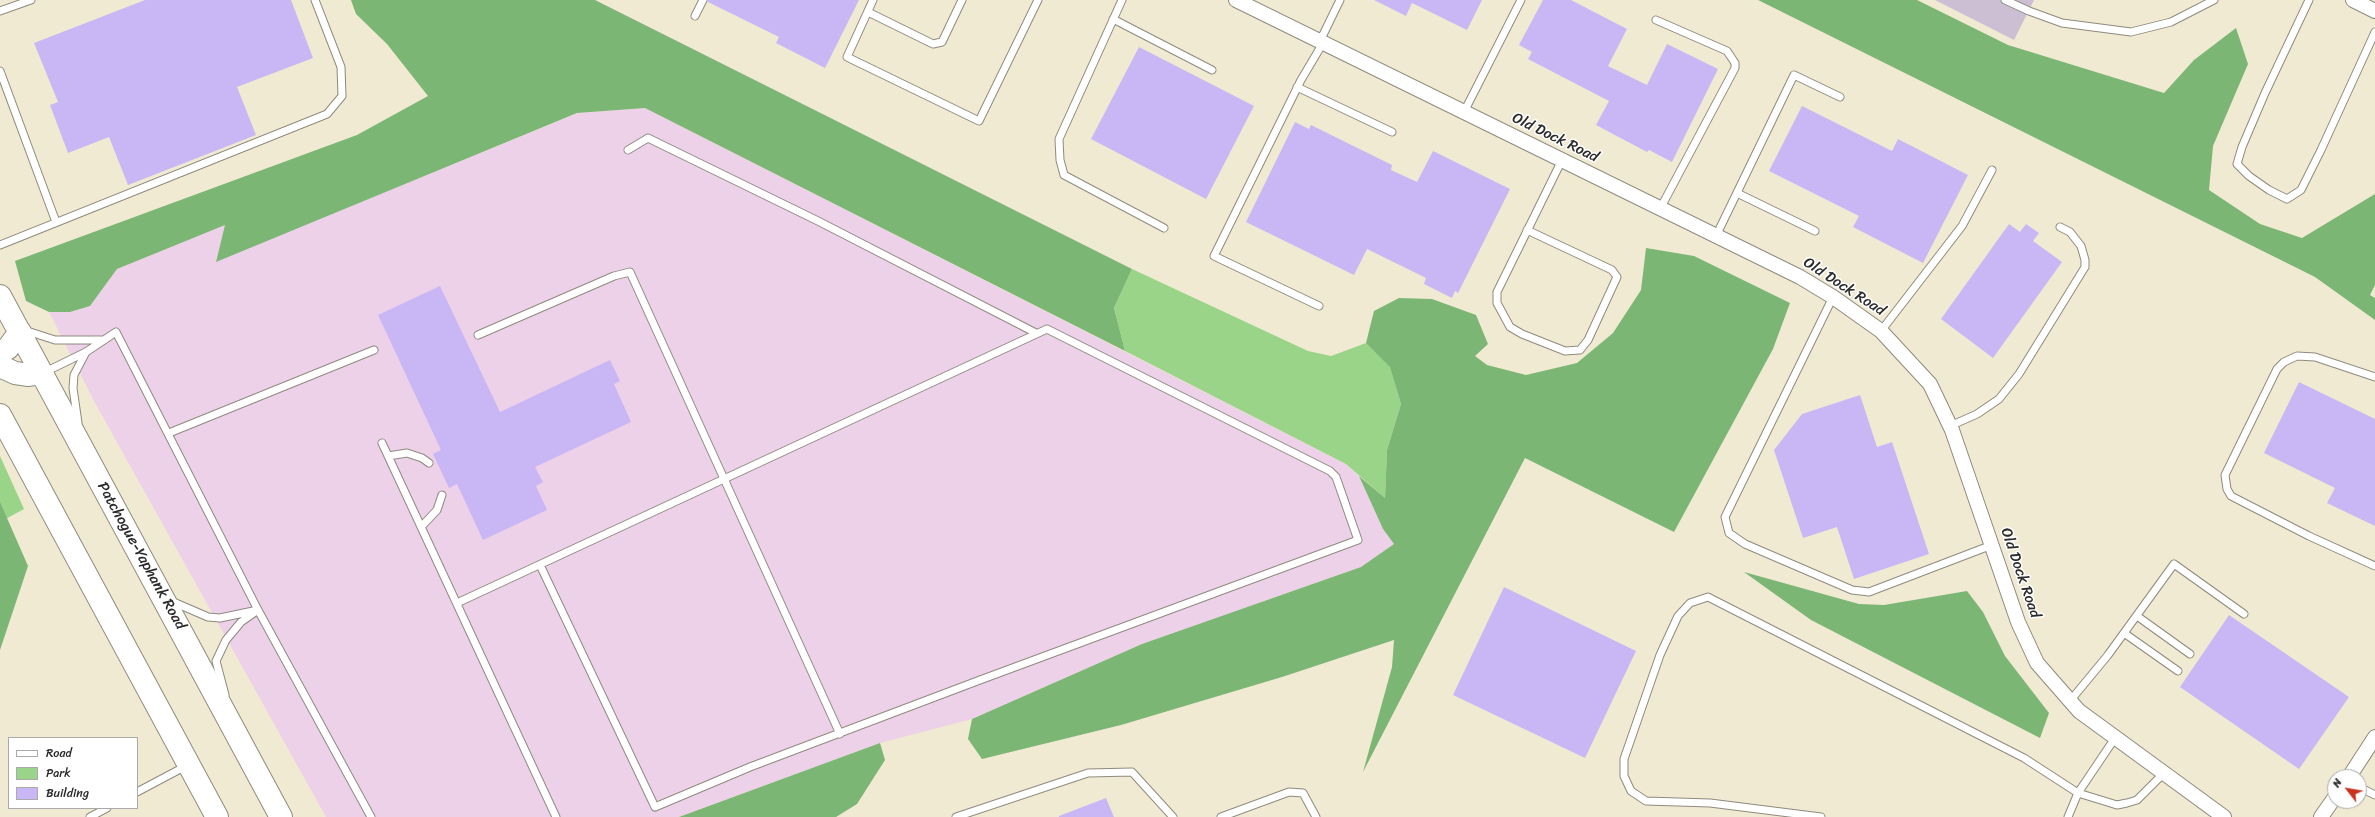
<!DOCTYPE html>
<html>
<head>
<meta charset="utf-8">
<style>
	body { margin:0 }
	#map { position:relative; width:2375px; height:817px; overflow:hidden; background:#f1ead2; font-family:Sriracha,sans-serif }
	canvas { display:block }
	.legend { position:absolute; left:8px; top:737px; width:130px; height:72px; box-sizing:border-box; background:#fff; border:1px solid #aaa; margin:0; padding:5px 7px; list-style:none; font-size:12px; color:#2b2b2b }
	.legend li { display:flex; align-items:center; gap:8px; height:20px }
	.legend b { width:20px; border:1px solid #aaa }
	.north { position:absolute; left:2327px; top:769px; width:40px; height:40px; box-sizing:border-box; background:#fff; border:1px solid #aaa; border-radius:50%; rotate:301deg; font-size:11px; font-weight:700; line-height:16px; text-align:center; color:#2b2b2b }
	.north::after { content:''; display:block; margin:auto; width:14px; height:18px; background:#c8321e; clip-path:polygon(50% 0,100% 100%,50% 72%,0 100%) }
</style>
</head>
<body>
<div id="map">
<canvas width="2375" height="817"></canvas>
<ul class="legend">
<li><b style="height:5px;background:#fff"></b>Road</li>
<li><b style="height:11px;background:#9ad488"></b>Park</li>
<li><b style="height:11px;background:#c8b7f4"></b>Building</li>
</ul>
<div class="north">N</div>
</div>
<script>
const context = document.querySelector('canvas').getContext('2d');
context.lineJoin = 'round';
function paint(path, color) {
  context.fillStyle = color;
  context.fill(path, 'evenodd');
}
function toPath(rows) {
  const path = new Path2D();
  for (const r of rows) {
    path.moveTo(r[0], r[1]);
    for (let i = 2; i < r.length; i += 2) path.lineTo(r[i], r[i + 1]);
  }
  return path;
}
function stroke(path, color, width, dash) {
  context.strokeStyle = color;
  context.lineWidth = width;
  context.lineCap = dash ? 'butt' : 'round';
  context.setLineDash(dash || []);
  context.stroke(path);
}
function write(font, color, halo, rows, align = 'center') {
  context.font = font + ' Sriracha,sans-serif';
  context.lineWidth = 3;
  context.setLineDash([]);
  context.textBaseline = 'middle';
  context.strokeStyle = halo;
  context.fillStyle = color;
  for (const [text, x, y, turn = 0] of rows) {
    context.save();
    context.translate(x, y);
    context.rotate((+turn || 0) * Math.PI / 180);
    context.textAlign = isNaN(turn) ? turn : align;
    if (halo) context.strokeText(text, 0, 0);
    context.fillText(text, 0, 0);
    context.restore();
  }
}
const built = toPath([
	[645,108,1346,464,1359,476,1383,529,1394,544,1361,567,1142,644,972,719,880,743,679,817,326,817,95,403,49,312,70,312,90,306,117,269,226,224,216,261,578,113]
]);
const industrial = toPath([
	[1935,0,2034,0,2014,40]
]);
const green = toPath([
	[1132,269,1308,351,1331,356,1366,343,1390,366,1401,404,1387,450,1385,498,1346,464,1125,351,1114,308],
	[0,456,24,509,0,522]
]);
const forest = toPath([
	[351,0,595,0,1132,269,1114,308,1125,351,645,108,577,113,216,262,225,225,117,269,90,306,70,312,49,312,26,301,15,261,357,135,428,96,387,44,356,14],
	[1758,0,1917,0,2008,45,2164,93,2194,60,2236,28,2248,64,2213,146,2209,190,2260,224,2302,238,2375,194,2375,285,2370,295,2375,298,2375,320,2315,277],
	[1646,248,1694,256,1790,303,1773,349,1674,532,1525,458,1363,772,1392,667,1394,640,1282,677,1121,725,982,759,968,739,972,719,1142,644,1361,567,1394,544,1383,529,1359,476,1385,498,1387,450,1401,404,1390,367,1366,343,1374,311,1399,298,1432,299,1476,315,1488,344,1475,356,1487,365,1526,375,1577,363,1613,333,1641,290],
	[0,502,28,566,0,650],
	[1744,572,1859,604,1884,605,1967,591,1983,612,2005,656,2049,713,2040,738,1811,620],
	[880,743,885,760,857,804,836,817,679,817]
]);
const building = toPath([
	[145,0,291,0,313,58,237,87,256,135,128,185,109,137,68,153,50,105,58,102,34,43],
	[708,0,859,0,825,68,776,43,779,37,708,2],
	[1374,0,1482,0,1467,30,1412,3,1406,16],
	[1543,0,1571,0,1627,29,1608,66,1647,85,1667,44,1718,69,1672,162,1649,150,1647,152,1596,125,1609,101,1528,59,1532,52,1519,45],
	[1139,47,1254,106,1206,199,1091,139],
	[1802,106,1892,151,1898,139,1968,175,1923,263,1853,227,1859,216,1769,171],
	[1295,122,1309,129,1311,125,1392,165,1391,170,1417,182,1433,151,1510,189,1458,293,1455,291,1452,298,1424,284,1426,278,1367,249,1354,275,1246,222],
	[2009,224,2020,232,2026,224,2039,233,2033,241,2062,262,1993,358,1941,319],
	[440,286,500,412,610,360,620,381,614,384,631,422,535,467,543,482,536,486,547,510,483,540,457,484,449,488,433,454,441,450,378,315],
	[2299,382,2375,419,2375,526,2327,503,2335,488,2264,453],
	[1860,395,1877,447,1892,442,1929,554,1854,579,1837,527,1803,538,1774,450,1802,414],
	[1504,587,1636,651,1585,758,1453,695],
	[2229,615,2349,697,2299,769,2180,687],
	[1106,798,1114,817,1059,817,1059,816]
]);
const service = toPath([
	[873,0,847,57,979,121,1038,0],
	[1122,0,1059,139,1060,160,1064,175,1164,228],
	[2005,0,2029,11,2062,23,2131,32,2171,22,2214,0],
	[2309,0,2265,93,2242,147,2237,164,2249,176,2269,190,2287,199,2301,190,2321,150,2375,32],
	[0,11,31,0],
	[868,12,933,44,942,42,962,0],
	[695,16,703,0],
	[1113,19,1212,70],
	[1656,20,1727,51,1735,63,1735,68,1660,209],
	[1320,41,1340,0],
	[0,71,56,222],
	[1297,87,1392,132],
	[1464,112,1521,0],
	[628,150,648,138,818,221,1036,333],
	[1737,193,1815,231],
	[1527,230,1612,270,1617,277,1588,340,1580,350,1565,351,1522,334,1510,327,1497,303,1497,292,1562,160],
	[1716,236,1794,75,1840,97],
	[0,245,327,114,342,96,341,67,315,0],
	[1833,297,1725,517,1729,533,1745,544,1852,590,1869,592,1992,545],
	[1319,306,1214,256,1301,80,1323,43],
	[24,330,55,340,104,340],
	[1881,331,1962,226,1992,170],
	[478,335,614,276,630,272,840,734],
	[45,372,86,352,116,332,258,610,371,817],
	[2375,377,2315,357,2297,356,2284,362,2277,369,2225,475,2227,489,2231,496,2309,536,2375,566],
	[78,423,73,388,74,375,85,354],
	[1950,426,1977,414,1999,399,2019,374,2085,267,2085,260,2081,246,2070,232,2060,227],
	[169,433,374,350],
	[382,443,556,817],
	[388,456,407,453,422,458,429,463],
	[421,527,437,510,442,495],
	[171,601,208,617,220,618,258,610,241,622,226,640,216,661,225,695],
	[457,603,1047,329,1330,471,1336,477,1358,540,980,680,750,767,655,807,540,565],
	[2137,616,2190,654],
	[2124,633,2178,671],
	[2070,701,2108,655,2174,564,2244,614],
	[2359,787,2375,795],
	[137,792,186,766],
	[90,817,107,808],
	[956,817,1088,773,1132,772,1173,817],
	[1221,817,1289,792,1303,793,1316,817],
	[1821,817,1710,803,1646,801,1631,791,1624,776,1624,759,1660,655,1678,616,1690,603,1708,597,2024,758,2078,793,2115,738],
	[2068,817,2078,793,2117,805,2127,803,2137,800,2164,773]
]);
const minor = toPath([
	[1236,0,1800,277,1833,297,1881,331,1930,384,1952,430,2018,622,2037,663,2079,711,2224,817],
	[2353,0,2375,11],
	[2349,777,2375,737],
	[2321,817,2335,797]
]);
const primary = toPath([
	[0,296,281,817],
	[0,353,8,348,20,332],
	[0,366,15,373,29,375,42,373],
	[0,415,217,817]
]);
const streetNames = [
	["Old Dock Road",1555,138,26],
	["Old Dock Road",1844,287,33],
	["Patchogue-Yaphank Road",141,556,61],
	["Old Dock Road",2020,573,71]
];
paint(built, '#edd1e9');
paint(industrial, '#ccbfd4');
paint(green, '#9ad488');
paint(forest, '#7bb674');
paint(building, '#c8b7f4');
stroke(service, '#8e8a7e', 9);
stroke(minor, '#8e8a7e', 16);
stroke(primary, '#8e8a7e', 24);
stroke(service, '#fff', 7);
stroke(minor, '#fff', 14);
stroke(primary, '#fff', 22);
write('15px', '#2b2b2b', '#fff', streetNames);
</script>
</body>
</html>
